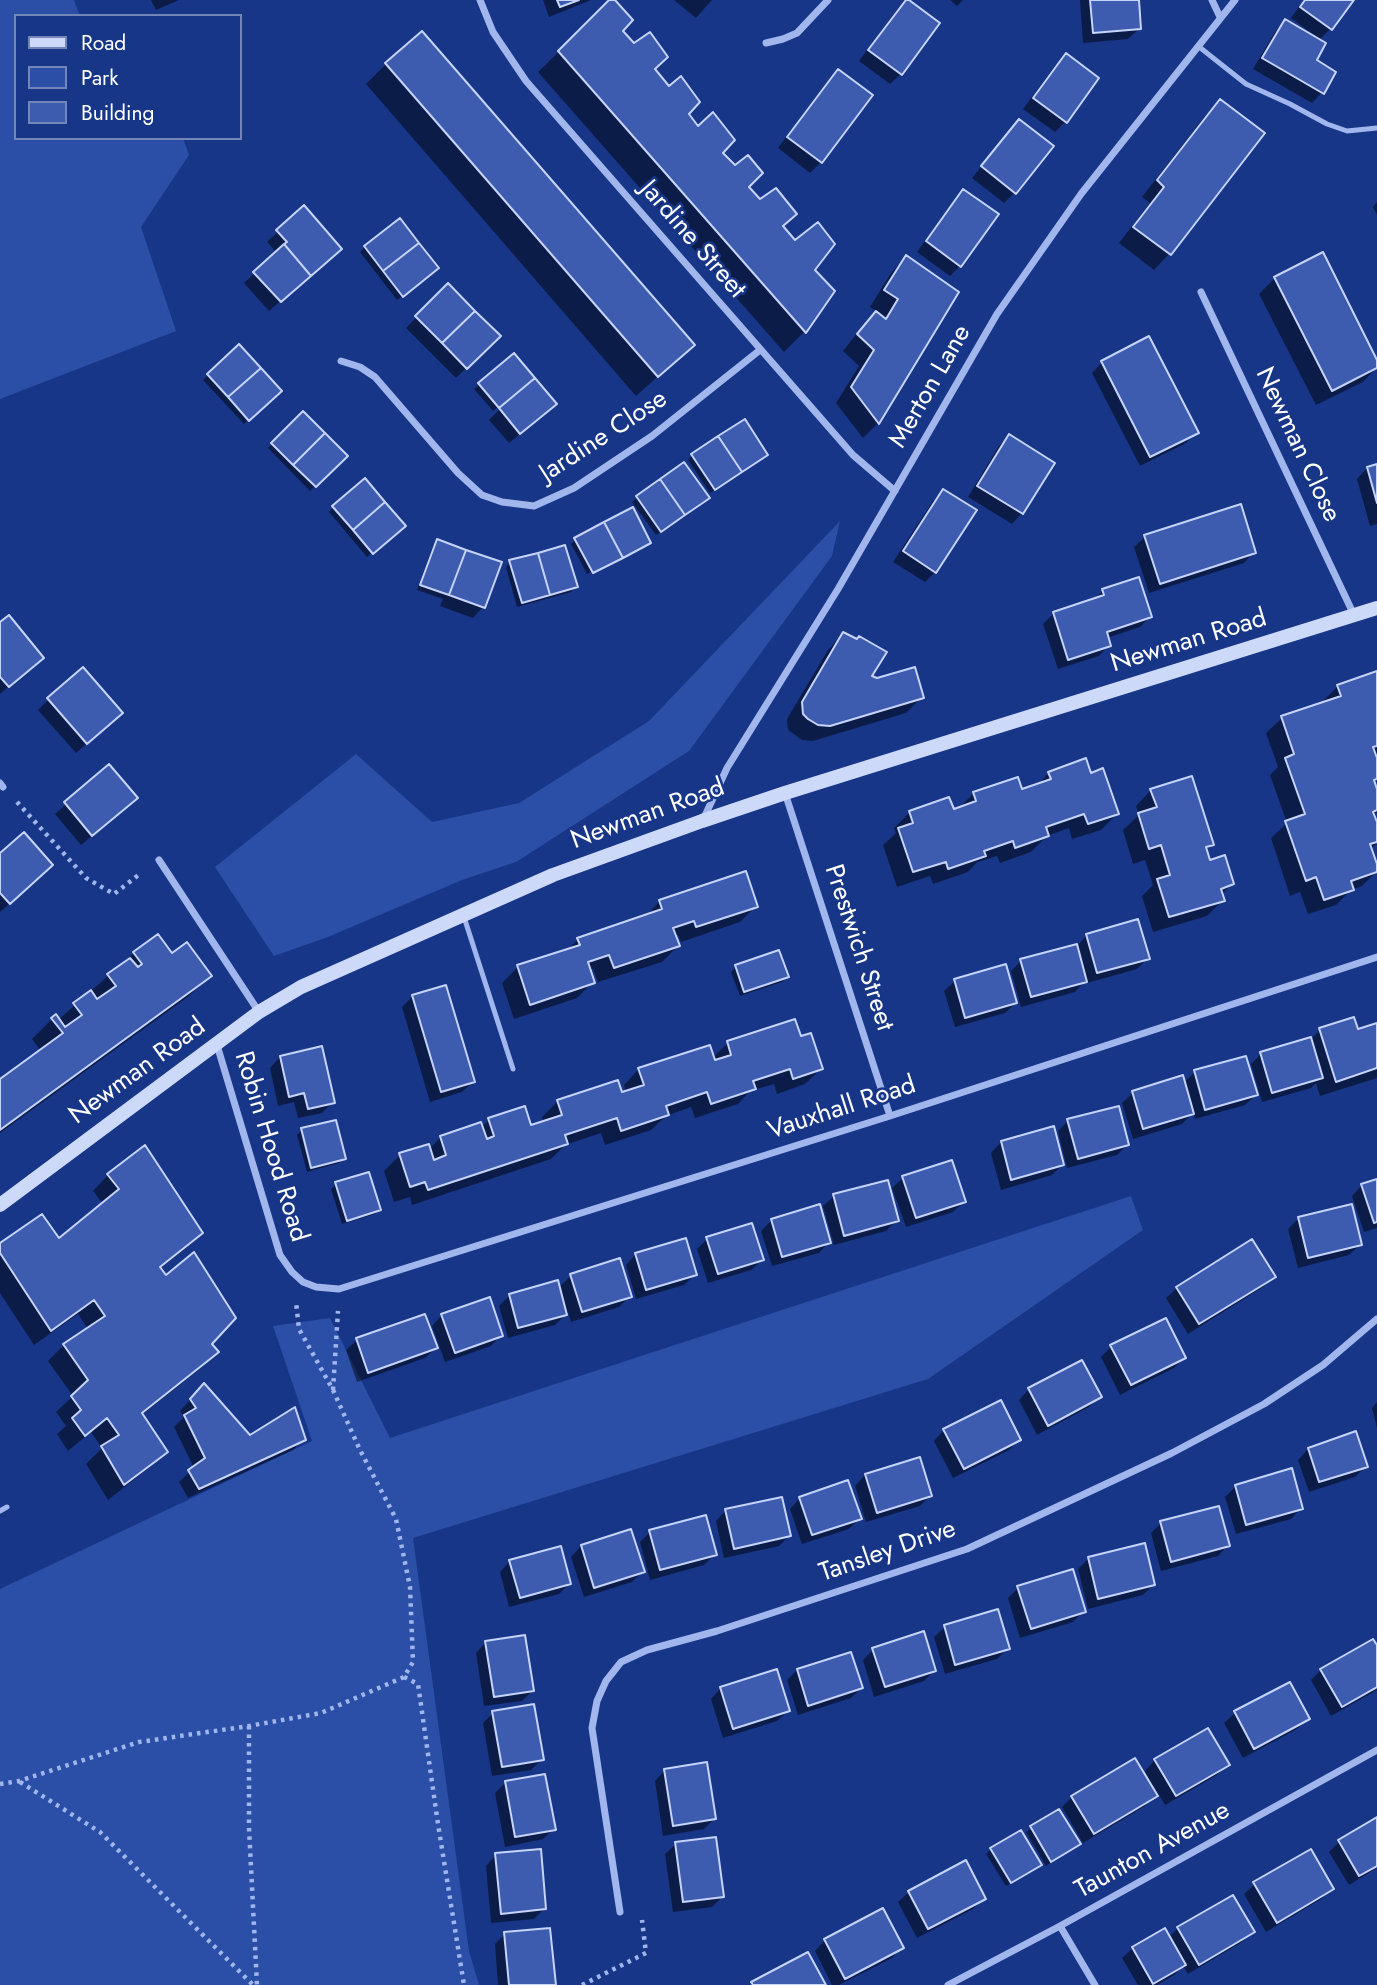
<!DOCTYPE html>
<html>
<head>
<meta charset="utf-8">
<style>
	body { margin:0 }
	#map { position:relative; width:1377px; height:1985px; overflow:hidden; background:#183688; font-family:Jost,sans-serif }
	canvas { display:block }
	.legend { position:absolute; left:14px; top:14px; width:228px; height:126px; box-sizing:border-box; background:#183688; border:2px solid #7486b8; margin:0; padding:9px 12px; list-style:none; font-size:21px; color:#fff }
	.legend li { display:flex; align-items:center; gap:14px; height:35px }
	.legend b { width:35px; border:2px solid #7486b8 }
</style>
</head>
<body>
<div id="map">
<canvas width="1377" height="1985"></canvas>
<ul class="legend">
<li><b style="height:9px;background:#cdd9f9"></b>Road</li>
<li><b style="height:19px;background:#2b4ea6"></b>Park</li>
<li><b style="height:19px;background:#3d5caf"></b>Building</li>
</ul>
</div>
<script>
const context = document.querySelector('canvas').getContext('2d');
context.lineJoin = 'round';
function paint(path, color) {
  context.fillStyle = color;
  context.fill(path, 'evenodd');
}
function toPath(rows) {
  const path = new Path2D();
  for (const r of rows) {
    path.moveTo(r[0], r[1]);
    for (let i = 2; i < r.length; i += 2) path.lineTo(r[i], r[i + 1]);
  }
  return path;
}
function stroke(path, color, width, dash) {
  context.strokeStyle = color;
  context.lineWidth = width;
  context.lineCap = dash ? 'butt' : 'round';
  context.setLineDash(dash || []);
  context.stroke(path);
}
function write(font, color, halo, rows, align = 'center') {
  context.font = font + ' Jost,sans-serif';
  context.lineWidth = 5;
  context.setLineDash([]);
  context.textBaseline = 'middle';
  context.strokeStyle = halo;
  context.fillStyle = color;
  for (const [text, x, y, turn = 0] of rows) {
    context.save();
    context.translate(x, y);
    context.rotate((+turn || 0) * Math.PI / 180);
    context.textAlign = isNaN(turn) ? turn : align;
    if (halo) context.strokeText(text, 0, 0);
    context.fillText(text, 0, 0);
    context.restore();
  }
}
const green = toPath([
	[0,0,74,0,80,16,16,16,16,138,183,138,189,155,141,227,176,331,0,399],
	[840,521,832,556,689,751,516,862,462,880,328,937,274,956,215,867,356,754,432,822,519,803,649,721],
	[1131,1196,1143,1230,928,1379,413,1538,469,1951,479,1985,0,1985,0,1589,312,1441,273,1326,330,1318,390,1438]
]);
const shadow = toPath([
	[151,0,179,0,156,10],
	[543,0,591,0,549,17],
	[612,0,621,31,697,129,782,226,812,270,833,291,804,332,784,352,538,72],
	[674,0,712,0,696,18],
	[950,0,963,0,957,6],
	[1080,0,1137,0,1139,29,1128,39,1083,43],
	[1304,0,1352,0,1330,29,1318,41,1314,61,1322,92,1312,103,1253,69,1275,32,1285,22,1315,39,1317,37,1291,18],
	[907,1,901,74,890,84,859,61,896,11],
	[1066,56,1097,78,1065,122,1055,132,1023,109,1055,66],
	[386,64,693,345,636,396,366,84],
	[838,71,871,96,821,162,810,173,778,148,827,82],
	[1221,101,1263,133,1169,254,1154,270,1119,243,1150,203,1142,197,1205,116],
	[1009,132,1015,192,1004,203,972,178],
	[964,191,960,266,950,276,917,252,953,202],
	[1377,202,1377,215,1373,207],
	[303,208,329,259,269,311,244,283,277,253,267,242],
	[365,247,432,273,397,300,360,252],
	[906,257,957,293,878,423,863,438,836,403,859,366,843,351,861,328,878,312,870,307,891,273],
	[1275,278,1377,364,1377,367,1363,382,1316,405,1259,294],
	[448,285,498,336,456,378,406,328],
	[239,346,280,391,244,424,203,380],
	[514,355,544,414,509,443,489,420,500,409,498,407,493,411,474,389],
	[1102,362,1196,432,1186,443,1140,466,1092,373],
	[303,414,345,456,310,491,268,448],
	[1009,436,1022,513,1012,524,968,497,999,446],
	[692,455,761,459,710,493,688,460],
	[684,465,703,502,656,535,632,502],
	[1377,465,1377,524,1370,526,1357,479,1367,468],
	[944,491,935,572,925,582,893,562,933,501],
	[333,507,399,530,367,557,329,512],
	[1145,537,1254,552,1244,563,1149,593,1134,547],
	[576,539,646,543,587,574,571,544],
	[438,541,483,607,473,618,440,606,443,599,417,590,433,546],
	[510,562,576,587,571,592,517,607,506,567],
	[1103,591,1150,617,1140,627,1107,638,1109,645,1099,656,1058,669,1043,624,1054,613,1092,601],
	[0,624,42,658,0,694],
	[843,634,870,677,922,697,906,713,813,741,802,740,788,730,787,719,828,650],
	[1377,673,1377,755,1375,756,1377,763,1377,781,1373,784,1377,795,1377,812,1373,816,1377,828,1377,843,1370,850,1377,871,1362,886,1351,890,1336,905,1308,914,1300,892,1290,896,1271,838,1287,823,1270,775,1278,767,1266,733,1282,718,1323,704,1322,702,1338,686],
	[49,699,110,723,76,753,38,710],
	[109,766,125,808,81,845,55,814],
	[1049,773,1090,775,1117,814,1101,830,1072,839,1069,828,1047,836,1031,852,1000,863,997,856,977,862,968,872,933,884,930,876,897,887,883,845,896,833,894,828,910,812,953,811,958,809,974,793,1021,791,1036,786],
	[1151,790,1212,844,1205,851,1209,862,1232,884,1221,895,1223,900,1207,916,1153,932,1142,896,1153,885,1145,860,1133,864,1123,830,1139,815,1136,806],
	[0,855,41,876,0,912],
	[660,901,756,906,740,922,681,942,678,935,674,936,678,946,662,962,598,982,593,969,589,971,593,982,577,998,514,1019,502,983,518,967,566,952,578,939,645,917],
	[1087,935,1148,958,1137,969,1087,983,1086,980,1075,992,1021,1007,1011,971,1021,961,1077,946],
	[778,952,787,977,782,982,740,996,731,972,736,967],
	[134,953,172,955,209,976,189,996,0,1133,0,1081,41,1051,32,1039,52,1019,58,1020],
	[955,981,1016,1003,1005,1013,955,1027,944,991],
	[413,996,473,1082,462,1092,430,1102,402,1007],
	[1377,1024,1377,1078,1320,1096,1316,1083,1311,1088,1262,1102,1251,1064,1261,1054,1311,1039,1320,1030,1357,1031],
	[800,1038,821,1069,805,1084,777,1094,774,1084,750,1091,738,1104,695,1118,691,1107,666,1116,651,1130,605,1145,601,1133,565,1145,551,1159,412,1205,410,1197,394,1202,384,1171,400,1155,428,1146,429,1149,441,1137,481,1127,489,1120,530,1127,544,1123,542,1117,558,1101,626,1093,624,1085,639,1069,712,1058,728,1043],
	[280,1057,333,1102,322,1113,298,1118,294,1102,278,1106,270,1068],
	[1195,1072,1256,1095,1245,1105,1195,1119,1193,1113,1182,1124,1133,1139,1122,1103,1133,1093,1183,1083],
	[1068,1121,1127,1145,1117,1155,1067,1168,1058,1131],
	[302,1130,344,1158,339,1163,307,1172,297,1135],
	[1001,1142,1062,1165,1052,1175,1001,1190,991,1153],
	[108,1175,201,1233,185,1249,159,1269,217,1352,201,1368,142,1415,165,1451,150,1467,108,1500,86,1464,102,1448,91,1432,68,1451,57,1434,66,1426,56,1412,73,1396,48,1361,64,1345,88,1329,78,1314,34,1345,0,1293,0,1245,58,1241,103,1204,93,1191],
	[903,1178,964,1202,953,1212,906,1227,892,1188],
	[1377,1180,1377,1228,1364,1232,1352,1196,1362,1185],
	[336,1184,379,1209,375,1214,342,1224,331,1189],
	[834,1196,897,1220,886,1231,834,1245,823,1206],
	[1299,1218,1360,1245,1349,1255,1298,1268,1288,1229],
	[772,1220,829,1242,819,1253,772,1266,761,1231],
	[707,1239,762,1260,751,1270,708,1283,697,1249],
	[636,1254,695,1274,684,1285,636,1299,626,1265],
	[571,1276,630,1296,619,1307,571,1322,568,1312,555,1325,508,1338,499,1306,510,1295,558,1288],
	[1273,1276,1263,1287,1188,1334,1166,1298,1177,1288],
	[442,1315,501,1335,491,1346,445,1362,432,1326],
	[357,1340,436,1348,425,1358,357,1382,346,1350],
	[1111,1347,1184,1358,1174,1368,1120,1395,1101,1357],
	[1029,1389,1100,1397,1089,1407,1037,1435,1019,1400],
	[194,1396,250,1437,304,1439,293,1450,188,1498,179,1482,194,1468,174,1427,184,1417,180,1411],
	[1377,1402,1377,1428,1372,1408],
	[944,1430,1019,1440,1009,1450,953,1478,934,1441],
	[1308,1449,1366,1466,1355,1477,1309,1492,1298,1460],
	[865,1475,930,1496,920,1506,866,1522,855,1486],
	[1236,1486,1301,1508,1291,1519,1236,1534,1225,1497],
	[800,1498,860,1518,849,1529,802,1544,790,1509],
	[726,1510,789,1536,779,1546,724,1558,716,1521],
	[1161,1523,1228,1545,1218,1556,1161,1571,1151,1533],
	[650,1532,715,1554,704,1565,650,1580,640,1542],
	[581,1546,643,1571,632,1582,584,1597,571,1557],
	[1089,1558,1153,1585,1143,1595,1088,1609,1078,1569],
	[510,1561,569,1584,559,1594,509,1607,500,1572],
	[1018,1588,1084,1611,1073,1622,1020,1638,1008,1598],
	[945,1627,1008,1648,997,1659,945,1674,934,1637],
	[486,1642,532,1691,522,1701,484,1706,476,1653],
	[1377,1649,1377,1690,1331,1716,1311,1680,1321,1670],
	[873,1650,934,1671,924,1681,874,1697,863,1660],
	[797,1670,861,1688,851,1698,798,1715,787,1680],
	[1289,1684,1308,1718,1297,1729,1243,1758,1224,1723,1235,1713],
	[721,1688,788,1711,777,1721,723,1738,711,1699],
	[493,1713,542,1759,531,1770,492,1776,483,1723],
	[1155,1760,1228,1764,1217,1775,1165,1805,1158,1793,1145,1806,1083,1843,1062,1807,1072,1797,1149,1784,1151,1783,1145,1771],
	[665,1770,714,1819,704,1829,663,1836,655,1781],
	[505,1783,554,1829,543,1839,505,1847,495,1793],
	[1058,1811,1078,1844,1046,1866,1026,1832],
	[1377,1819,1377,1868,1349,1885,1329,1852,1339,1842],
	[676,1844,722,1897,712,1907,673,1912,665,1854],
	[991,1849,1040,1864,1035,1869,1006,1886,986,1854],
	[496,1855,544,1909,534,1919,491,1923,486,1866],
	[1255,1884,1332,1889,1321,1899,1266,1932,1244,1894],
	[909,1892,984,1898,973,1909,917,1938,898,1902],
	[1178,1928,1253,1932,1242,1942,1188,1974,1183,1966,1174,1975,1157,1985,1138,1985,1122,1958,1133,1948,1168,1938],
	[505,1934,554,1985,498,1985,495,1944],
	[825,1940,902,1947,892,1958,839,1985,832,1985,815,1951]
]);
const building = toPath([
	[557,0,579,0,560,7,557,0],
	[609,0,615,0,633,20,623,31,634,43,650,32,668,57,655,69,669,86,681,76,700,102,689,114,698,126,713,112,735,140,723,153,735,165,748,155,763,173,749,187,760,199,776,188,797,214,783,226,795,240,818,222,835,244,815,270,835,291,806,333,558,51,609,0],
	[906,0,909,0,940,23,902,75,868,50,906,0],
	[1090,0,1139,0,1141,29,1093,33,1090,0],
	[1305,0,1354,0,1332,30,1300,7,1305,0],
	[1285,19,1326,43,1317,60,1336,72,1324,94,1262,58,1285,19],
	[422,31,695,345,658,377,385,63,422,31],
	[1066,53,1099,78,1067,123,1033,98,1066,53],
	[838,69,873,95,822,163,787,137,838,69],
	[1220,99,1265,133,1171,255,1133,227,1164,187,1157,180,1220,99],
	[1019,119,1054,146,1016,194,981,166,1019,119],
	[963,189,999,214,961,267,926,241,963,189],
	[304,205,342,249,311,276,284,244,287,242,276,230,304,205],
	[400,218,419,243,383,271,364,246,400,218],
	[419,243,439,268,403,297,383,271,419,243],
	[284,244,311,276,281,302,253,272,284,244],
	[1323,252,1377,360,1377,368,1332,391,1274,277,1323,252],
	[906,255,959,292,879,424,851,387,874,350,857,334,876,311,886,319,898,299,884,290,906,255],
	[448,283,475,311,442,343,415,316,448,283],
	[475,311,501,336,467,369,442,343,475,311],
	[1149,336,1199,433,1150,457,1101,361,1149,336],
	[239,344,261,368,228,397,207,374,239,344],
	[514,353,535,378,499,408,478,383,514,353],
	[261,368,282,391,249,421,228,397,261,368],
	[535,378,557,404,520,434,499,408,535,378],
	[303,411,325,433,293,465,271,443,303,411],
	[745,419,768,455,742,472,718,436,745,419],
	[325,433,348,456,316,487,293,465,325,433],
	[1009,434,1055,463,1023,514,977,486,1009,434],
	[718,436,742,472,715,490,691,454,718,436],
	[684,462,710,498,685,515,660,479,684,462],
	[1377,464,1377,503,1367,467,1377,464],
	[365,478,385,502,353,530,332,506,365,478],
	[660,479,685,515,661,532,636,496,660,479],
	[943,489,977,510,936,573,903,551,943,489],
	[385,502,406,526,373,554,353,530,385,502],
	[1241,504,1256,553,1160,584,1144,535,1241,504],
	[633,507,651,543,623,558,604,522,633,507],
	[604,522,623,558,593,573,574,538,604,522],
	[437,539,466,550,449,595,420,585,437,539],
	[565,545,578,587,550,595,538,553,565,545],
	[466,550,502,562,485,608,449,595,466,550],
	[538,553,550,595,522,603,509,560,538,553],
	[1139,577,1152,617,1107,632,1111,646,1068,660,1053,612,1104,595,1102,589,1139,577],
	[9,615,44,658,9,687,0,677,0,622,9,615],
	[843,632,857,639,859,636,887,652,872,676,877,678,915,667,924,698,830,726,818,725,808,719,803,714,802,702,843,632],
	[83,667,123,713,87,744,47,698,83,667],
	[1377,671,1377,746,1373,747,1377,758,1377,779,1374,780,1377,789,1377,810,1373,812,1377,822,1377,842,1370,844,1377,864,1377,872,1351,881,1354,890,1324,900,1316,877,1306,881,1285,821,1305,814,1285,758,1294,754,1281,716,1341,696,1337,685,1377,671],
	[1086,758,1091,773,1103,768,1119,814,1088,824,1084,814,1046,827,1049,836,1015,848,1013,841,984,851,986,856,948,869,946,862,913,872,898,828,913,823,909,811,949,797,954,809,976,801,973,792,1018,777,1022,789,1051,779,1048,772,1086,758],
	[109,764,138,798,92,836,64,802,109,764],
	[1192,776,1214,845,1206,847,1210,860,1225,855,1234,884,1221,889,1225,901,1169,917,1157,879,1170,875,1161,845,1149,849,1138,813,1157,807,1150,789,1192,776],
	[24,832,53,865,10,904,0,893,0,853,24,832],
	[746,871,758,907,696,927,694,921,673,928,680,946,614,968,609,955,588,962,595,983,530,1005,517,965,580,945,577,938,662,909,659,900,746,871],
	[1138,919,1150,959,1097,973,1086,934,1138,919],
	[158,934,172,953,187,942,212,976,0,1130,0,1079,63,1033,51,1018,56,1014,65,1027,82,1015,73,1003,91,990,97,999,116,986,107,974,130,958,138,967,142,964,133,952,158,934],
	[1077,944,1087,982,1031,997,1020,959,1077,944],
	[779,950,789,977,744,992,735,965,779,950],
	[1006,964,1017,1003,965,1018,954,979,1006,964],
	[446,985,475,1082,441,1092,412,995,446,985],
	[1354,1017,1358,1029,1377,1023,1377,1068,1336,1082,1319,1028,1354,1017],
	[795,1019,801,1036,811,1033,823,1069,793,1079,790,1069,753,1081,756,1089,711,1104,707,1092,666,1106,669,1115,621,1131,617,1118,565,1135,568,1144,428,1190,425,1182,410,1187,399,1153,429,1144,434,1160,446,1155,440,1136,481,1122,487,1139,494,1136,488,1118,525,1106,531,1125,562,1115,557,1100,618,1080,622,1092,644,1085,638,1068,710,1045,715,1060,731,1055,727,1041,795,1019],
	[1311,1037,1323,1078,1272,1093,1260,1052,1311,1037],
	[322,1046,335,1103,308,1109,304,1093,289,1097,280,1056,322,1046],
	[1246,1056,1258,1095,1205,1110,1194,1070,1246,1056],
	[1183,1075,1194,1114,1143,1129,1132,1091,1183,1075],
	[1119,1106,1129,1145,1078,1159,1067,1119,1119,1106],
	[336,1120,346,1159,311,1168,301,1128,336,1120],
	[1054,1126,1064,1165,1011,1180,1001,1141,1054,1126],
	[145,1145,203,1233,160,1267,166,1275,194,1252,236,1318,212,1344,219,1352,142,1413,168,1452,124,1485,101,1446,119,1435,107,1418,85,1436,72,1418,81,1410,71,1396,88,1380,63,1344,105,1316,94,1300,51,1331,0,1253,0,1243,42,1214,59,1238,119,1189,107,1174,145,1145],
	[952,1160,966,1202,916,1218,902,1176,952,1160],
	[369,1172,381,1210,347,1221,335,1182,369,1172],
	[1377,1179,1377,1222,1374,1223,1361,1184,1377,1179],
	[888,1180,899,1221,844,1236,833,1194,888,1180],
	[820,1204,831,1243,782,1257,771,1219,820,1204],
	[1352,1204,1362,1245,1308,1258,1298,1217,1352,1204],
	[752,1223,764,1260,718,1274,706,1237,752,1223],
	[686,1238,697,1275,646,1290,635,1253,686,1238],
	[1252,1239,1276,1277,1199,1324,1176,1287,1252,1239],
	[620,1258,632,1297,582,1312,570,1274,620,1258],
	[558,1280,567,1315,518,1328,509,1294,558,1280],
	[490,1297,503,1336,455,1353,441,1314,490,1297],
	[425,1314,438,1348,368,1373,356,1338,425,1314],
	[1166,1318,1186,1358,1131,1385,1110,1345,1166,1318],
	[1082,1360,1102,1397,1048,1426,1028,1388,1082,1360],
	[204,1383,250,1435,295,1407,306,1440,199,1489,188,1470,205,1458,184,1415,196,1408,190,1399,204,1383],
	[1001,1400,1021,1440,964,1469,943,1429,1001,1400],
	[1356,1431,1368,1467,1319,1482,1308,1448,1356,1431],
	[920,1457,932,1496,877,1513,865,1474,920,1457],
	[1292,1468,1303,1509,1246,1525,1235,1485,1292,1468],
	[848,1480,862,1519,812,1535,799,1497,848,1480],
	[782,1497,791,1536,734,1549,725,1509,782,1497],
	[1219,1506,1230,1546,1171,1562,1160,1521,1219,1506],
	[706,1515,717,1555,660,1570,649,1530,706,1515],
	[631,1529,645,1572,594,1588,581,1545,631,1529],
	[1145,1543,1155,1585,1098,1599,1088,1557,1145,1543],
	[561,1546,571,1584,520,1598,509,1560,561,1546],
	[1073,1569,1086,1612,1031,1629,1017,1586,1073,1569],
	[998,1609,1010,1649,955,1665,944,1625,998,1609],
	[924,1631,936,1671,885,1687,872,1648,924,1631],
	[525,1635,534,1691,494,1697,485,1641,525,1635],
	[1373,1639,1377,1645,1377,1687,1342,1707,1320,1669,1373,1639],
	[851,1652,863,1688,808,1706,797,1669,851,1652],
	[777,1669,790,1711,733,1729,720,1687,777,1669],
	[1290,1682,1310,1719,1254,1749,1234,1711,1290,1682],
	[534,1704,544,1760,502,1767,492,1711,534,1704],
	[1208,1728,1230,1765,1176,1796,1154,1759,1208,1728],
	[1135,1758,1158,1796,1094,1834,1071,1796,1135,1758],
	[707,1762,716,1819,673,1826,664,1769,707,1762],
	[545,1774,556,1830,515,1837,505,1781,545,1774],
	[1059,1809,1081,1844,1051,1862,1030,1826,1059,1809],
	[1377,1817,1377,1866,1359,1876,1338,1840,1377,1817],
	[1021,1830,1042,1865,1011,1883,990,1848,1021,1830],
	[716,1837,724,1897,683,1902,675,1842,716,1837],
	[541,1849,546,1909,501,1914,495,1853,541,1849],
	[1311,1849,1334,1889,1277,1923,1253,1882,1311,1849],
	[966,1860,986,1899,928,1929,908,1891,966,1860],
	[1233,1895,1255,1932,1199,1965,1177,1927,1233,1895],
	[883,1908,904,1948,845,1979,824,1939,883,1908],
	[550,1928,556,1985,509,1985,504,1932,550,1928],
	[1165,1928,1186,1965,1153,1984,1132,1947,1165,1928],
	[808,1952,826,1985,753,1985,751,1982,808,1952]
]);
const path = toPath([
	[17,802,86,878,114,894,141,873],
	[333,1390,338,1311],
	[404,1677,418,1684,438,1824,464,1985],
	[249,1726,249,1828,257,1985],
	[20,1782,100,1832,253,1985],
	[0,1784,19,1781,139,1742,249,1726,321,1713,404,1677,413,1662,410,1587,396,1519,360,1450,333,1390,299,1329,296,1302],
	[582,1985,646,1953,642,1920]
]);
const lane = toPath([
	[1198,46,1246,84,1290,104,1327,124,1347,131,1377,128],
	[464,917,513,1069],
	[0,1511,7,1507]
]);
const street = toPath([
	[480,0,493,32,526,81,853,455,895,491],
	[1212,0,1220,17],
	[766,43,783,39,797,33,828,0],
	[1201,292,1354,615],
	[341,361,360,367,375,377,458,473,482,495,502,502,534,506,574,488,652,436,760,350],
	[0,783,3,787],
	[785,793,890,1116],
	[703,820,727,768,838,589,997,314,1081,194,1235,0],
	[159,860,259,1012],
	[217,1045,280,1255,292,1272,303,1282,316,1287,339,1289,890,1116,1377,957],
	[620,1912,592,1728,597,1701,606,1681,621,1662,647,1650,717,1631,967,1549,1172,1453,1264,1404,1323,1365,1377,1319],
	[1060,1926,1095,1985],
	[948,1985,1060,1926,1377,1750]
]);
const secondary = toPath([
	[0,1205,259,1012,301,987,553,875,702,821,785,793,1377,608]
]);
const streetNames = [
	["Jardine Street",692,240,49],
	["Merton Lane",931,387,-60],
	["Jardine Close",604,437,-33],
	["Newman Close",1297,445,65],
	["Newman Road",1189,642,-17],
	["Newman Road",648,815,-20],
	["Prestwich Street",858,948,72],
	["Newman Road",138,1072,-36],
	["Vauxhall Road",842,1109,-18],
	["Robin Hood Road",270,1147,73],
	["Tansley Drive",888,1552,-19],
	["Taunton Avenue",1153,1851,-29]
];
paint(green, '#2b4ea6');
paint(shadow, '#0007');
paint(building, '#3d5caf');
stroke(building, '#c6d4fa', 2);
stroke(path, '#a0b6ed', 4.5, [3.5, 5]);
stroke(lane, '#a0b6ed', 5);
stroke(street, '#a0b6ed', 7);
stroke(secondary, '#cdd9f9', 14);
write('26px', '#fff', '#183688', streetNames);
</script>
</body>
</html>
